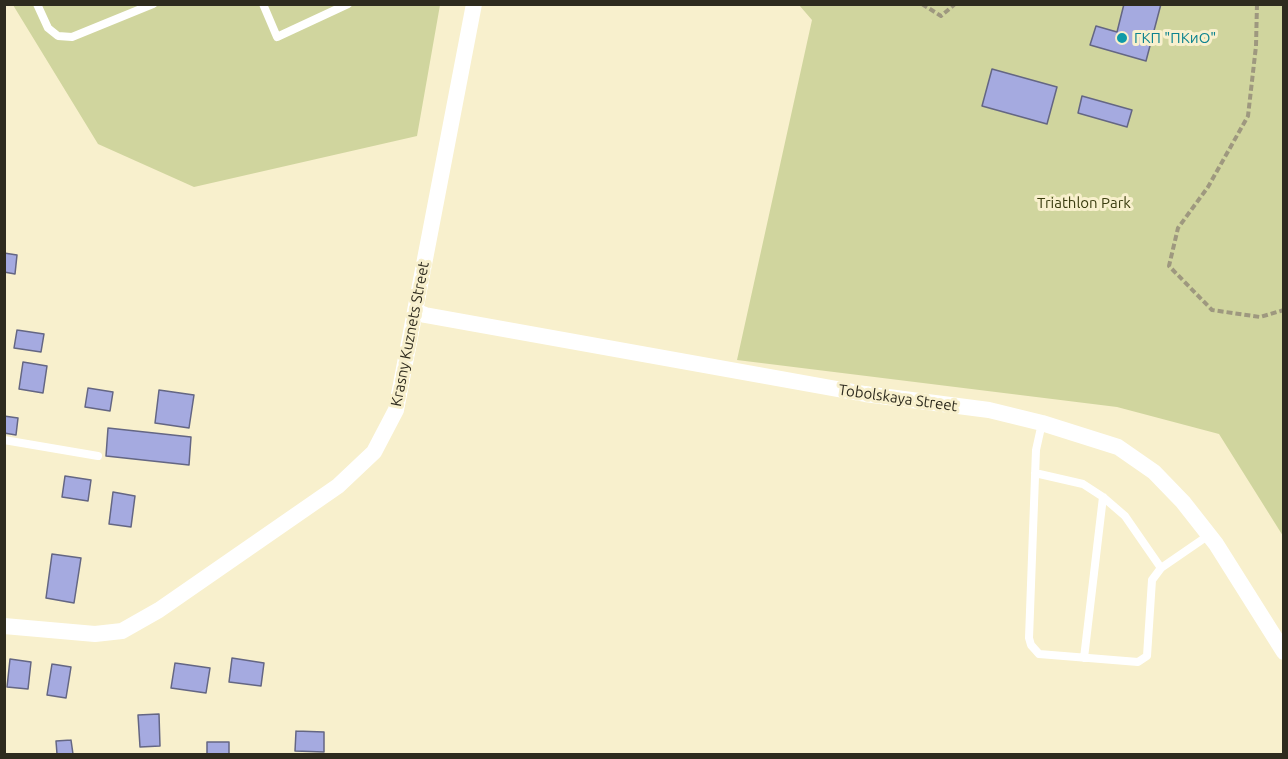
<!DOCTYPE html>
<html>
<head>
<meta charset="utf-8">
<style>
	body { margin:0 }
	#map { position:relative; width:1288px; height:759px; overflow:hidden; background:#f8f0cd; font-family:Ubuntu,sans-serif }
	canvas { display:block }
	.frame { position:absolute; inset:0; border:6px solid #2e2b1e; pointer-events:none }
</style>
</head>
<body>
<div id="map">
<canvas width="1288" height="759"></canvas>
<div class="frame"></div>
</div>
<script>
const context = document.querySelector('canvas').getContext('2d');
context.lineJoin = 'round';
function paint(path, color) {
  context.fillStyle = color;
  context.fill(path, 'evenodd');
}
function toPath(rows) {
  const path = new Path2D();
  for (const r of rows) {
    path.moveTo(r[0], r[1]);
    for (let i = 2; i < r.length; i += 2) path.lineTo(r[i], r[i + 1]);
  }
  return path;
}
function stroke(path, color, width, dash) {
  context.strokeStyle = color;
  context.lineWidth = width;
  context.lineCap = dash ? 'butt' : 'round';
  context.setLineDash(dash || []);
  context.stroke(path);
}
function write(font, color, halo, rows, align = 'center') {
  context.font = font + ' Ubuntu,sans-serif';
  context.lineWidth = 6;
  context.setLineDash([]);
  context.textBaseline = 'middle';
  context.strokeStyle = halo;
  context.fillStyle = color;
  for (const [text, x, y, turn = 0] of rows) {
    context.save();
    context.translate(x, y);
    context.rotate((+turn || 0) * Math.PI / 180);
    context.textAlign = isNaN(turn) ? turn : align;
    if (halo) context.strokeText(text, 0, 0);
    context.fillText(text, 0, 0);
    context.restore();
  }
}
const green = toPath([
	[13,5,440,5,417,136,194,187,98,144],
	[799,5,1283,5,1283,536,1219,434,1117,407,737,360,812,20]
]);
const building = toPath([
	[1124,4,1161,4,1146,61,1090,45,1096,26,1117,32,1124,4],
	[992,69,1057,87,1047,124,982,106,992,69],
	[1082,96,1132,110,1127,127,1078,113,1082,96],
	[4,253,17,255,15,274,4,272,4,253],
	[17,330,44,334,41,352,14,348,17,330],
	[23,362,47,366,43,393,19,389,23,362],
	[88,388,113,392,110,411,85,407,88,388],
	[159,390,194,395,189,428,155,423,159,390],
	[4,416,18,418,16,435,4,433,4,416],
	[108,428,191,437,189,465,106,456,108,428],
	[65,476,91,480,88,501,62,497,65,476],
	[113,492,135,496,131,527,109,524,113,492],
	[52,554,81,558,74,603,46,598,52,554],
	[232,658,264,663,261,686,229,682,232,658],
	[10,659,31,662,28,689,7,687,10,659],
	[175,663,210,668,206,693,171,688,175,663],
	[52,664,71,667,66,698,47,695,52,664],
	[159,714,160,746,140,747,138,715,159,714],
	[296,731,324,732,324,752,295,751,296,731],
	[71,740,73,754,57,754,56,741,71,740],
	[207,742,229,742,229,754,207,754,207,742]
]);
const path = toPath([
	[922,4,941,16,955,4],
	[1257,4,1256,46,1248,116,1208,187,1178,228,1169,266,1212,310,1260,317,1284,310]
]);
const lane = toPath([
	[37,4,48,28,58,36,72,37,153,4],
	[263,4,277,37,348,4],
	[1042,423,1036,450,1029,638,1031,645,1039,654,1138,662,1147,656,1152,580,1161,568,1209,535],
	[4,440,98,456],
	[1035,473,1083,484,1103,497,1125,516,1161,568],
	[1084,658,1103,497]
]);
const street = toPath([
	[415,311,425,315,865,394,989,410,1042,423,1118,447,1154,472,1183,502,1216,544,1284,652],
	[4,626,95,634,122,631,159,610,338,486,374,452,396,410,474,4]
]);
const markers = [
	[1122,38,6,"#0f9aa8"]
];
const cultureNames = [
	["ГКП \"ПКиО\"",1134,38]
];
const parkNames = [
	["Triathlon Park",1084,203]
];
const streetNames = [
	["Krasny Kuznets Street",410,334,-79],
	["Tobolskaya Street",898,398,8]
];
paint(green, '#d0d59e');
paint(building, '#a5aae0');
stroke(building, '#646683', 1.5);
stroke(path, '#9e987f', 4, [6, 3]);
stroke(lane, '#fff', 8);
stroke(street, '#fff', 16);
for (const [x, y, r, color] of markers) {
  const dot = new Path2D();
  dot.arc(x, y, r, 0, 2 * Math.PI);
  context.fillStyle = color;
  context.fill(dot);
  stroke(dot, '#f8f0cd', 2);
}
write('15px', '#0d838f', '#f8f0cd', cultureNames, 'left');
write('15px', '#3b3d10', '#f8f0cd', parkNames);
write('15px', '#2e2b1e', '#f8f0cd', streetNames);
</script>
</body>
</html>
